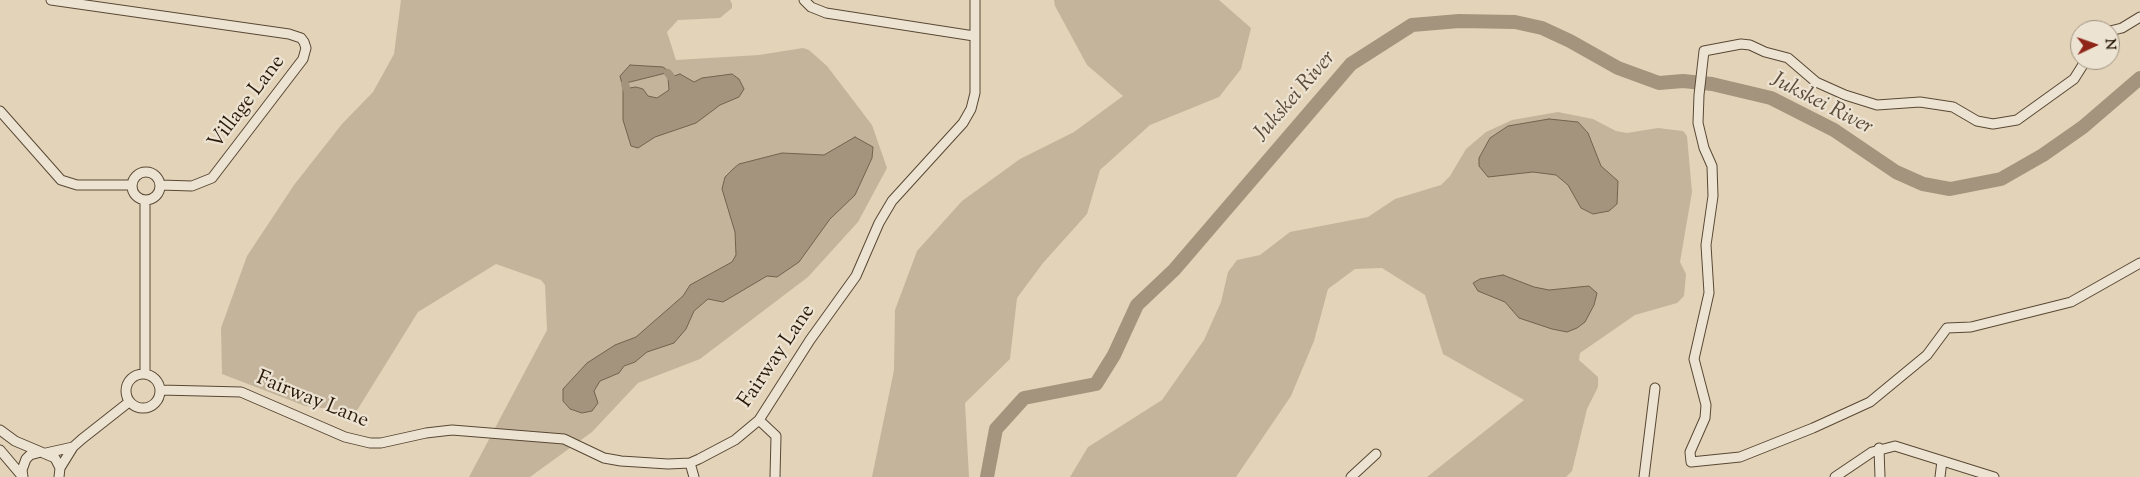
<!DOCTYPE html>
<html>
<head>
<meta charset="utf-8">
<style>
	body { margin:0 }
	#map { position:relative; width:2140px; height:477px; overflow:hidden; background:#e3d4b9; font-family:"Sorts Mill Goudy",serif }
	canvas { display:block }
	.north { position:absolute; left:2070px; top:20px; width:50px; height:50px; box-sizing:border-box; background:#ede3d2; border:1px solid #9f9281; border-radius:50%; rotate:87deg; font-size:14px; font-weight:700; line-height:20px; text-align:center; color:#291908 }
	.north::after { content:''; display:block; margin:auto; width:18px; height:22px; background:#8f2418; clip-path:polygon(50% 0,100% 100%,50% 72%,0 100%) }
</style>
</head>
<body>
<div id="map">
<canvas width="2140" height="477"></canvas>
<div class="north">N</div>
</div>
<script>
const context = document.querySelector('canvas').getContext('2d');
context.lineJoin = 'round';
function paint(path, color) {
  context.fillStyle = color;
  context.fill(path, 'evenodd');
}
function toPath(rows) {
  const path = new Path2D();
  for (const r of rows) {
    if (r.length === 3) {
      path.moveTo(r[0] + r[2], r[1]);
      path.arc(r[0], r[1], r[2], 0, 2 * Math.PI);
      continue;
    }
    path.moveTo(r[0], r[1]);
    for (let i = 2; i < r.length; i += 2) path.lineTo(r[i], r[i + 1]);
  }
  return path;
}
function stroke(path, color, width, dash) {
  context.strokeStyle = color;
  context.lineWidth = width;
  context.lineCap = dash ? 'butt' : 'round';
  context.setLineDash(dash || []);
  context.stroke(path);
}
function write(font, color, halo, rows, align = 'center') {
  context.font = font + ' "Sorts Mill Goudy",serif';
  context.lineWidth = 4.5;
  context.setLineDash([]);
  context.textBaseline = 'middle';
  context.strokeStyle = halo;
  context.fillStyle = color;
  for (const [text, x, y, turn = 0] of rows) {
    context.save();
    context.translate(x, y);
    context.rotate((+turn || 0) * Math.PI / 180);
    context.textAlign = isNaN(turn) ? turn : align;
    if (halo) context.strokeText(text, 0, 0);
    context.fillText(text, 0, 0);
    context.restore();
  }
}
const green = toPath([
	[401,0,730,0,732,4,732,8,720,18,678,20,667,32,676,60,759,55,803,48,809,50,827,66,872,125,887,168,858,222,808,277,700,359,638,383,592,432,530,477,469,477,547,330,545,285,541,280,496,264,418,312,356,412,305,406,222,374,221,328,247,256,294,185,342,124,373,92,394,54],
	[1054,0,1219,0,1251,28,1241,69,1219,97,1150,125,1100,170,1087,214,1043,263,1017,298,1010,359,965,403,969,477,872,477,894,370,895,310,917,251,962,201,1020,159,1074,132,1123,96,1087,65,1055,6],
	[1558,112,1593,119,1616,131,1627,133,1658,128,1683,131,1687,136,1692,192,1680,262,1686,274,1684,296,1677,303,1635,315,1580,353,1579,360,1598,377,1598,387,1587,409,1572,471,1566,477,1427,477,1524,400,1443,354,1425,295,1382,268,1355,269,1328,289,1314,341,1291,396,1236,477,1070,477,1088,447,1162,400,1204,340,1221,302,1228,272,1237,260,1260,255,1290,232,1368,217,1395,199,1441,185,1450,176,1466,149,1486,132,1512,120]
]);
const water = toPath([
	[630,65,663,67,670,72,622,84,620,76,630,65],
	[680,74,694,82,702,78,732,74,739,79,744,89,739,97,720,105,696,123,655,137,638,148,631,146,623,120,623,89,636,87,643,89,648,96,657,98,669,90,668,78,680,74],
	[1549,119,1578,122,1588,133,1601,166,1618,181,1617,204,1609,211,1593,214,1581,208,1568,185,1556,175,1533,172,1488,177,1479,166,1479,158,1490,138,1508,126,1549,119],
	[855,137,873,147,872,158,855,195,830,219,799,262,777,277,767,276,723,302,708,299,694,311,686,329,674,343,647,352,635,362,624,366,619,373,600,381,594,391,598,403,592,411,582,413,570,409,563,401,563,389,587,363,615,345,636,337,683,296,690,285,732,262,736,255,735,232,722,189,725,177,733,169,739,164,782,153,824,155,855,137],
	[1503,275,1534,287,1549,290,1589,286,1597,293,1594,305,1585,322,1577,328,1567,332,1552,329,1519,318,1505,302,1478,291,1473,283,1480,279,1503,275]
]);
const canal = toPath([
	[668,73,671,77],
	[625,84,626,88]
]);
const river = toPath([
	[987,477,996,429,1024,398,1096,384,1114,355,1137,305,1174,270,1351,64,1412,25,1459,21,1515,22,1542,28,1570,41,1618,68,1659,83,1683,81,1712,84,1771,98,1834,130,1896,172,1923,184,1950,189,2001,179,2043,155,2083,127,2140,78]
]);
const street = toPath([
	[51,0,289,34,301,38,304,42,306,48,303,59,212,178,192,186,160,185],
	[804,0,811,7,826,13,974,36],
	[2110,31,2122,28,2140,17],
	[2086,60,2074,79,2017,120,1993,124,1977,121,1953,107,1920,102,1877,105,1845,95,1816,82,1788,58,1765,52,1750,45,1741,44,1704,51,1699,95,1698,123,1704,148,1712,166,1713,196,1706,245,1709,293,1694,359,1706,405,1705,418,1690,452,1691,462,1740,457,1813,428,1870,402,1927,355,1947,328,1971,327,2071,302,2140,263],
	[0,111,61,180,77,185,132,185],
	[146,186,14],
	[145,200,145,373],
	[143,391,17],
	[161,390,241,392,345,437,370,443,381,443,426,433,452,430,564,439,604,458,621,461,668,464,690,463,699,459,735,440,759,420,810,340,856,276,879,223,892,201,963,123,971,109,975,93,975,0],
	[759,420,776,436,775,477],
	[0,430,15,441,41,452],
	[1879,448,1880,477],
	[0,450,22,476],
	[46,453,73,447],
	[690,463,694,477],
	[60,468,73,447,82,439,129,402],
	[23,477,22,470,26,459,30,455,41,452,55,458,60,468,59,477],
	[1351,477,1376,454],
	[1644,477,1655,388],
	[1835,477,1872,452,1895,446,1994,477],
	[1940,477,1942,461]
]);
const streetNames = [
	["Village Lane",248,103,-53],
	["Fairway Lane",778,357,-56],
	["Fairway Lane",312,401,22]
];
const waterNames = [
	["Jukskei River",1296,97,-49],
	["Jukskei River",1821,105,27]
];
paint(green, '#c3b49b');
paint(water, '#a4947d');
stroke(water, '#73634e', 1);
stroke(canal, '#a4947d', 8);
stroke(river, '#a4947d', 14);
stroke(street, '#584834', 11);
stroke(street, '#ede3d2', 9);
write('21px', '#291908', '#ede3d2', streetNames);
write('italic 22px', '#5a4a37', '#ede3d2', waterNames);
</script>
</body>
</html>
